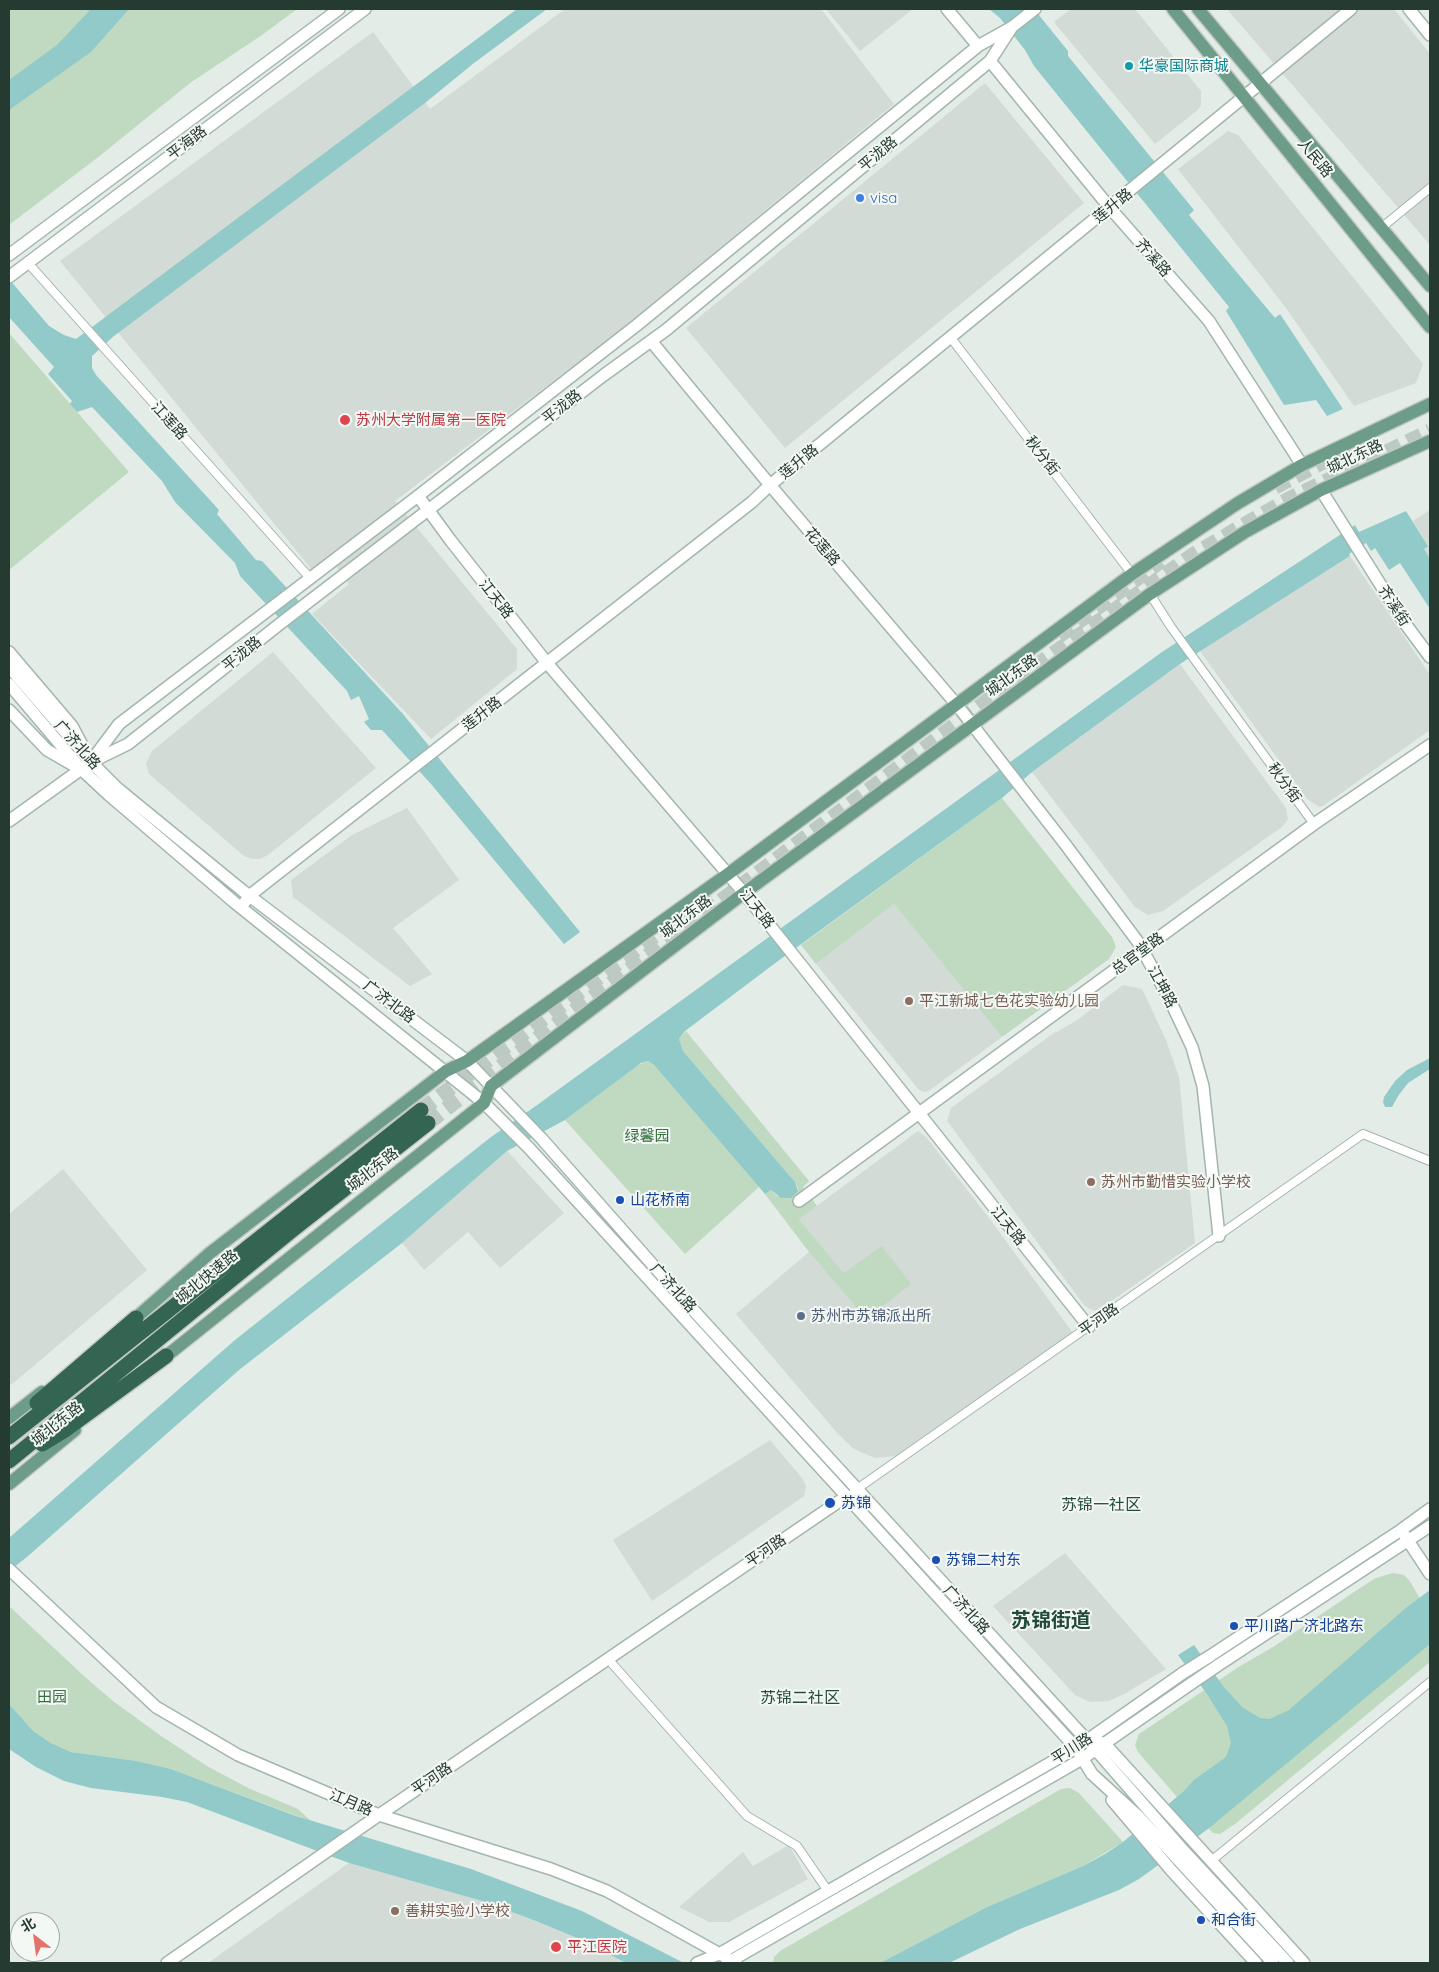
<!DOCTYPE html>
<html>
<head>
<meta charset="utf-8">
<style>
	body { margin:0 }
	#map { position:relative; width:1439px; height:1972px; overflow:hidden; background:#e3ece7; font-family:Quicksand,"Noto Sans SC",sans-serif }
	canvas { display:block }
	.frame { position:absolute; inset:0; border:10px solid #253b31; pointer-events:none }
	.north { position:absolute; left:10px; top:1912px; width:50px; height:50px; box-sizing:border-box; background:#f4f8f5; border:1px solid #a1aca7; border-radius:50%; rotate:330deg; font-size:14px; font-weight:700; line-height:20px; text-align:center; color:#253b31 }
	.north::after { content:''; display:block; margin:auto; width:18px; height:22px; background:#e3736a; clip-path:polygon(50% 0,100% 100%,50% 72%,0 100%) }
</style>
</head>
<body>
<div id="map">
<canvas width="1439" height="1972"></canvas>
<div class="frame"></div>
<div class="north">北</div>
</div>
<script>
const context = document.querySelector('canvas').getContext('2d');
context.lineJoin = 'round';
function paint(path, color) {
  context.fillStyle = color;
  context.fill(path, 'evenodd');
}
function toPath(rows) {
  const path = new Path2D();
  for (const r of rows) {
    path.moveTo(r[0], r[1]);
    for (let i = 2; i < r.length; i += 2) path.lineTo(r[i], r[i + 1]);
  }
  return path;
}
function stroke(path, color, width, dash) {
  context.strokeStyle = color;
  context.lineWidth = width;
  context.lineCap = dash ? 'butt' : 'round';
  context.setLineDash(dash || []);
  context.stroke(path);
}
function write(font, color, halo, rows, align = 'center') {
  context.font = font + ' Quicksand,"Noto Sans SC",sans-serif';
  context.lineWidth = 4;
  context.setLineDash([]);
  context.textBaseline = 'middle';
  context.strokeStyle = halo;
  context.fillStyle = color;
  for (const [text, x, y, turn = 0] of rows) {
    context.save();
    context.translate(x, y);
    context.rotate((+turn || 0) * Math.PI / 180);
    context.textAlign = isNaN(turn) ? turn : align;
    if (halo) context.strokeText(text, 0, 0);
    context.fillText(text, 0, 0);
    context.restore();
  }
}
const built = toPath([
	[565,9,821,9,894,104,609,339,395,501,517,649,517,669,431,739,312,614,349,584,329,557,312,570,60,261,373,32,430,109],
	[826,9,913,9,860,51],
	[1071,9,1135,9,1201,91,1201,105,1199,109,1155,144,1054,22],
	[1227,9,1394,9,1430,54,1430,245],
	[985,83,1084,203,785,448,686,328],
	[1228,131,1238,135,1423,364,1416,383,1354,406,1286,308,1178,169],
	[1430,510,1430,559,1423,549,1428,545,1413,521],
	[1350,556,1430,675,1430,730,1323,806,1319,807,1307,799,1200,651],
	[273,652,376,768,268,855,260,859,253,859,244,856,149,774,146,764,152,751],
	[1180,664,1286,808,1288,819,1282,827,1163,911,1148,915,1135,907,1032,772],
	[407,808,459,880,393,928,432,974,410,986,293,897,291,880,352,835],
	[894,904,1002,1037,930,1090,925,1092,919,1090,816,964],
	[1123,985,1142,989,1166,1040,1179,1077,1195,1243,1097,1311,1090,1309,1084,1305,947,1121,951,1108,1051,1035,1076,1021],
	[918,1131,927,1138,992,1222,1073,1333,895,1456,875,1458,854,1449,838,1434,736,1314,809,1252,866,1319,844,1273,799,1219],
	[507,1151,564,1213,500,1268,468,1232,424,1270,402,1243],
	[63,1169,147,1270,11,1385,9,1383,9,1214],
	[770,1440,802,1478,806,1486,804,1496,652,1601,613,1540],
	[1065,1553,1166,1669,1124,1694,1109,1701,1090,1702,1075,1695,993,1606],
	[789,1845,808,1879,729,1922,709,1922,679,1907,743,1852,753,1866],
	[349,1863,482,1901,536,1921,577,1938,626,1963,208,1963]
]);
const green = toPath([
	[9,9,297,9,262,35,190,83,97,158,9,225],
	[9,333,129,472,9,570],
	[1002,798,1112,937,1116,947,1109,959,1002,1037,894,904,816,964,801,945],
	[686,1031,809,1181,803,1187,817,1206,799,1219,844,1273,882,1246,911,1284,866,1319,809,1252,765,1194,771,1190,777,1196,798,1191,798,1188,795,1182,683,1051,679,1039],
	[648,1061,654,1065,759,1187,685,1254,565,1120,636,1066],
	[1393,1573,1404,1575,1409,1580,1430,1615,1430,1662,1235,1824,1220,1834,1213,1833,1177,1797,1138,1752,1135,1745,1139,1734,1240,1666,1273,1647,1363,1586,1376,1578],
	[9,1606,85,1677,113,1701,161,1736,207,1766,248,1788,298,1809,311,1821,171,1769,137,1761,71,1752,51,1743,32,1731,9,1704],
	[1070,1788,1079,1793,1123,1842,1083,1866,987,1907,880,1963,773,1963,774,1957,780,1951,1061,1789]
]);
const water = toPath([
	[91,9,129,9,91,52,9,110,9,80,57,45],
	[517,9,547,9,474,63,425,103,114,336,92,356,92,368,96,375,219,510,217,514,256,560,262,561,403,714,580,932,564,944,431,784,382,730,371,730,364,722,369,719,359,696,351,700,347,691,240,576,235,563,175,502,162,481,92,407,77,412,70,404,72,401,48,374,54,367,9,317,9,279,49,326,64,335,76,339],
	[989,9,1034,9,1068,51,1068,56,1194,210,1189,215,1275,318,1280,314,1343,409,1327,416,1316,400,1284,405,1226,311,1229,307,1034,66,1025,50,1000,18],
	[1406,511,1428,546,1424,549,1430,559,1430,609,1400,563,1389,570,1375,548,1371,551,1366,543,1349,554,1350,556,1180,664,1032,772,1002,798,778,961,685,1031,679,1039,683,1051,795,1182,798,1191,791,1198,781,1198,771,1190,765,1194,654,1065,648,1061,641,1063,565,1120,507,1151,402,1243,239,1370,27,1557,9,1571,9,1538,235,1340,491,1137,533,1108,1162,652,1355,525,1359,532],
	[1430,1058,1430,1069,1408,1083,1398,1096,1392,1107,1385,1107,1383,1102,1384,1097,1395,1081,1407,1070],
	[1430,1590,1430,1644,1208,1829,1139,1879,1119,1890,1020,1929,949,1963,880,1963,987,1907,1083,1866,1105,1854,1123,1842,1184,1791,1194,1780,1226,1757,1231,1743,1227,1726,1207,1694,1178,1655,1194,1645,1223,1686,1242,1707,1260,1718,1270,1719,1289,1710,1407,1607],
	[9,1704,33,1731,51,1743,71,1752,137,1761,171,1769,296,1816,471,1869,582,1911,684,1963,626,1963,577,1938,536,1921,482,1901,349,1863,187,1802,162,1797,91,1788,64,1781,36,1767,9,1749]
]);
const highwayTunnel = toPath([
	[1275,487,1352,447],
	[1059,636,1161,561],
	[421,1110,711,894],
	[428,1123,514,1056,1003,689,1194,554,1289,499,1430,431]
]);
const street = toPath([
	[1381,228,1430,188],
	[28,263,310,578],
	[951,338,1132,574],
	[1150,594,1171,627,1314,824],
	[854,1491,1363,1134,1430,1161],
	[608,1659,747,1816,797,1846,828,1891],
	[1211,1861,1430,1682]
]);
const secondary = toPath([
	[947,9,978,46],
	[1409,9,1430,35],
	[990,61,1110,208,1209,321,1302,465],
	[9,255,339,9],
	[9,277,365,9],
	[651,341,770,485,957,705,1065,844,1138,942,1168,996,1192,1047,1203,1086,1219,1236],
	[1321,490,1404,622,1430,657],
	[418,496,451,541,547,663,744,893,1089,1327],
	[9,652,72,726,81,743],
	[9,667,91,762,117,788,243,891,467,1061,491,1086,542,1139,674,1289,1095,1749,1184,1851,1288,1963],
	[9,684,81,769,109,795,234,902,484,1103,529,1148,1076,1748,1092,1774,1138,1816,1273,1963],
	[9,710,47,750,73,765],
	[92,760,119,724,418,496,637,325,978,46,1012,27,1035,9],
	[9,821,91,762,128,744,281,623,604,375,666,330,990,61,1012,27],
	[245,902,249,896,752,502,770,485,1351,9],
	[799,1201,1314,824,1430,745],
	[1405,1536,1430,1574],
	[9,1569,156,1707,238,1755,379,1815,551,1869,607,1891,736,1963],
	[1210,1656,1401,1530,1430,1509],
	[1217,1666,1430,1526],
	[1097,1742,1104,1743,1304,1963],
	[1112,1800,1171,1870,1256,1963],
	[167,1963,379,1815,847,1496],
	[697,1963,719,1954,1076,1748,1183,1673],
	[727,1963,1082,1759,1192,1683]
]);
const primary = toPath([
	[1173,9,1430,327],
	[1198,9,1430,286],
	[129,1324,210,1253,446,1071,467,1061,728,874,1132,574,1238,503,1302,465,1430,404],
	[160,1361,484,1103,491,1086,744,893,1150,594,1245,532,1321,490,1430,441],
	[9,1418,42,1392],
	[9,1484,75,1430]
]);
const highway = toPath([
	[37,1403,136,1318],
	[9,1437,421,1110],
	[42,1444,65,1430,166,1356],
	[9,1461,291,1231,428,1123]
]);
const secondaryBridge = toPath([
	[1183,1673,1210,1656],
	[1192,1683,1217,1666]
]);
const markers = [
	[1129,66,5,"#0f9aa8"],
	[860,198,5,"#3f7fe0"],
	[345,420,6,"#e0444e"],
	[909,1001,5,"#8d6e63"],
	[1091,1182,5,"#8d6e63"],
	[620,1200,5,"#1a4fb4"],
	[801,1316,5,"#5c6f8a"],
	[830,1503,6,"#1a4fb4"],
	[936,1560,5,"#1a4fb4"],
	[1234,1626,5,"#1a4fb4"],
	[395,1911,5,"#8d6e63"],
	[1201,1920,5,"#1a4fb4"],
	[556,1947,6,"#e0444e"]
];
const cultureNames = [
	["华豪国际商城",1139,66]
];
const streetNames = [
	["平海路",187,143,-37],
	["平泷路",878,154,-40],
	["人民路",1315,158,51],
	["莲升路",1113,206,-39],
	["齐溪路",1153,258,49],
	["平泷路",562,407,-38],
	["江莲路",169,421,48],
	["秋分街",1042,456,52],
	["城北东路",1355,457,-25],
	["莲升路",799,462,-39],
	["花莲路",822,547,49],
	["江天路",496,599,52],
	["齐溪街",1394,606,57],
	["平泷路",242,654,-39],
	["城北东路",1012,676,-36],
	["莲升路",482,714,-38],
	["广济北路",77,745,48],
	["秋分街",1284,783,54],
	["江天路",757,909,52],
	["城北东路",686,917,-37],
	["总官堂路",1138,954,-36],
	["江坤路",1162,987,62],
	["广济北路",389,1002,37],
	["城北东路",373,1170,-38],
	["江天路",1008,1226,51],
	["城北快速路",207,1277,-39],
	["广济北路",673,1288,48],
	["平河路",1099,1320,-35],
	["城北东路",57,1424,-39],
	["平河路",766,1551,-34],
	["广济北路",966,1610,48],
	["平川路",1072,1749,-32],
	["平河路",432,1779,-34],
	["江月路",351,1803,23]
];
const shopNames = [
	["visa",870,198]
];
const healthNames = [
	["苏州大学附属第一医院",356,420],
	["平江医院",567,1947]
];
const educationNames = [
	["平江新城七色花实验幼儿园",919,1001],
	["苏州市勤惜实验小学校",1101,1182],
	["善耕实验小学校",405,1911]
];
const parkNames = [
	["绿馨园",647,1136],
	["田园",52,1697]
];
const transitNames = [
	["山花桥南",630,1200],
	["苏锦",841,1503],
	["苏锦二村东",946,1560],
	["平川路广济北路东",1244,1626],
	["和合街",1211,1920]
];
const serviceNames = [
	["苏州市苏锦派出所",811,1316]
];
const neighbourhoodNames = [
	["苏锦一社区",1101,1505],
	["苏锦二社区",800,1698]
];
const districtNames = [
	["苏锦街道",1051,1621]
];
paint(built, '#d2dbd5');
paint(green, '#bfdac1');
paint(water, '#92cac9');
stroke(highwayTunnel, '#bdc9c3', 15, [15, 8]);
stroke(street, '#a6b3ad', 10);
stroke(secondary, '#a3b6ac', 14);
stroke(primary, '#c2c8c5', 15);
stroke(highway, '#c2c8c5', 18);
stroke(street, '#fff', 8);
stroke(secondary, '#fff', 11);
stroke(primary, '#6d9c88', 12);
stroke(highway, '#346452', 15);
stroke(secondaryBridge, '#a3b6ac', 14, []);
stroke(secondaryBridge, '#fff', 11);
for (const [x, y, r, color] of markers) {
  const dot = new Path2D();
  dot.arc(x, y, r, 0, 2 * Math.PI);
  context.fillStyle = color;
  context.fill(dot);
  stroke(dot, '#f4f8f5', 2);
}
write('15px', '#0d838f', '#f4f8f5', cultureNames, 'left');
write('15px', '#253b31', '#f4f8f5', streetNames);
write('15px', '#366cbe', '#f4f8f5', shopNames, 'left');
write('15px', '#be3a42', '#f4f8f5', healthNames, 'left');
write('15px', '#785e54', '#f4f8f5', educationNames, 'left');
write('15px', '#346e40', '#f4f8f5', parkNames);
write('15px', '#164399', '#f4f8f5', transitNames, 'left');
write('15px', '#4e5e75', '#f4f8f5', serviceNames, 'left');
write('16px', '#234b3a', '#f4f8f5', neighbourhoodNames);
write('bold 20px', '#234b3a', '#f4f8f5', districtNames);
</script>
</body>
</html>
